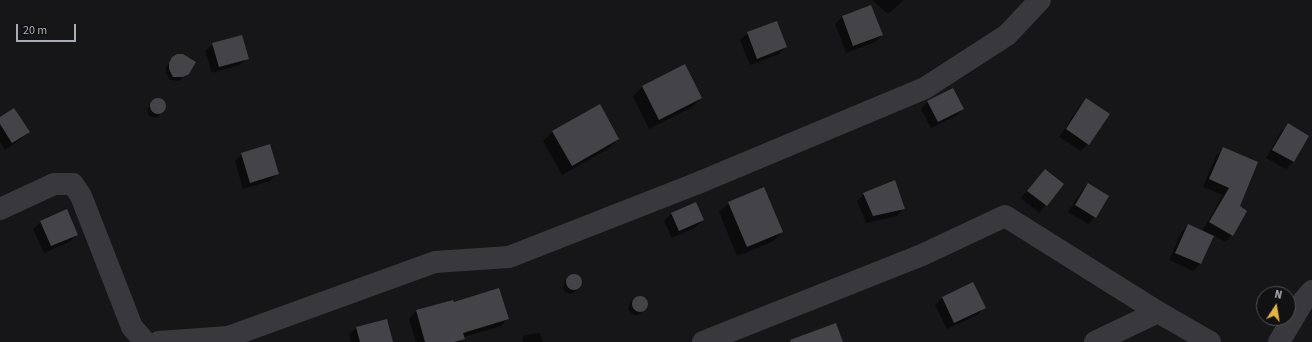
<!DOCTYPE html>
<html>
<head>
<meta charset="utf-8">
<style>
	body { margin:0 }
	#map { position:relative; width:1312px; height:342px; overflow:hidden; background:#161618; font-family:"Source Sans 3",sans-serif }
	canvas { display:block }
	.north { position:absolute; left:1256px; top:286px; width:40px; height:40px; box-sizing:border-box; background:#111113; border:1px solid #4e4f55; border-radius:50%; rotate:12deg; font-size:11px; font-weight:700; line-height:16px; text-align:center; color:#aaadb7 }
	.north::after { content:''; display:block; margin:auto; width:14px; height:18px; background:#e3b444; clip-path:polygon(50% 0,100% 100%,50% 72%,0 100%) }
	.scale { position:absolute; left:16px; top:24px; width:60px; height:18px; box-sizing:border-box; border:2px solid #aaadb7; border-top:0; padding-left:5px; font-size:12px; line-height:14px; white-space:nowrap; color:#aaadb7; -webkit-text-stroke:3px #111113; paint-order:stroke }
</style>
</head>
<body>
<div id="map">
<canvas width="1312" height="342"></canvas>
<div class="north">N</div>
<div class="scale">20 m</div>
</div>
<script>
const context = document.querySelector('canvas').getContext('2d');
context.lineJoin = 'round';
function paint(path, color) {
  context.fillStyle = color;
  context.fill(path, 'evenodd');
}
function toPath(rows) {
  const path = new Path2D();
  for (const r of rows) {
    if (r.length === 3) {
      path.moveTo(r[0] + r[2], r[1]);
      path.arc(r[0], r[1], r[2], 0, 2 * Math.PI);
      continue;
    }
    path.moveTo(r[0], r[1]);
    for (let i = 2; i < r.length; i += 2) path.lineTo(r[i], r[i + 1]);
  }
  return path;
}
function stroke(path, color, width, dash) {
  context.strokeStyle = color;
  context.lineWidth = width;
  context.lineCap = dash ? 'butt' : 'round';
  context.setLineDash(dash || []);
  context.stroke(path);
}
const shadow = toPath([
	[872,0,904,0,888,14],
	[871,6,882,35,875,42,846,53,835,24,842,17],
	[748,33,786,47,779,54,750,65,740,40],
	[213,44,247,58,240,65,212,73,205,51],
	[172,58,188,74,179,81,170,80,166,73,166,67],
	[643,86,701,98,691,108,649,129,633,96],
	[157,99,162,99,166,108,156,118,149,116,147,109],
	[1086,100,1088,144,1081,151,1059,137,1079,107],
	[928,101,963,109,956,116,931,128,921,109],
	[0,118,28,132,21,139,5,150,0,142],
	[1288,125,1308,136,1293,162,1286,169,1266,158,1281,132],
	[553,131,618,139,608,149,562,175,543,141],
	[1223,149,1239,207,1232,235,1225,242,1213,235,1200,264,1193,271,1169,260,1181,233,1188,225,1208,234,1208,233,1203,230,1223,195,1203,187,1216,156],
	[242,154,277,174,270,181,243,189,235,161],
	[1045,170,1063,184,1039,213,1021,198],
	[1088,185,1095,217,1088,224,1068,212,1081,192],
	[864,194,904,208,897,216,866,223,857,201],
	[695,203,703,220,696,227,672,238,664,221,671,214],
	[729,203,782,232,772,242,737,256,719,212],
	[41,222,77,235,69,242,44,253,33,229],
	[572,275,580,277,582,280,580,288,572,294,565,292,563,288,565,281],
	[638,297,645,299,647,302,645,309,638,315,634,315,628,310,630,302],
	[943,297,984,308,977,315,947,329,935,305],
	[453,304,508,318,501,326,464,337,460,342,416,342,409,319,416,311],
	[386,320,392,342,351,342,349,335,356,328],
	[540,333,543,342,523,342,522,338,525,335]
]);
const building = toPath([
	[871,5,883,35,853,46,842,16],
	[777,21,787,47,757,59,747,32],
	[242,35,249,59,219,67,212,43],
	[177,54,183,54,196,62,189,74,183,77,173,77,169,69,169,63,172,57],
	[685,64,702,98,659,120,642,86],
	[953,88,964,109,938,122,927,101],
	[158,106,8],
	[1086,98,1110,114,1089,145,1066,129],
	[600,104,619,139,572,166,552,131],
	[14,108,30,132,12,143,0,124,0,117],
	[1288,123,1309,136,1294,162,1272,150],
	[270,144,279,174,250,183,241,153],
	[1223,147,1258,162,1240,206,1247,211,1233,236,1209,222,1229,188,1209,179],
	[1045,169,1064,184,1047,206,1027,191],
	[895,180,905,209,873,216,863,193],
	[1088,183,1109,196,1096,218,1075,205],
	[764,187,783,232,747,247,728,202],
	[696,202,704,220,679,231,671,213],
	[67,209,78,235,51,246,40,221],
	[1188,224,1214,236,1201,264,1175,253],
	[574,282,8],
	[973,282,986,308,954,323,942,297],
	[499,288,509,319,463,333,465,339,454,342,425,342,416,310,453,300,454,302],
	[640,304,8],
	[387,319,393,342,360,342,356,327],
	[836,323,843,342,791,342,790,340]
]);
const minor = toPath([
	[0,209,54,184,73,184,81,196,132,327,145,342],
	[159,342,228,337],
	[231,342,228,337,435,262,509,257,698,183,925,88,1007,35,1040,0],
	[703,342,922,255,1005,216,1158,312,1210,342],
	[1095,342,1158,312],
	[1279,342,1304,300,1312,291]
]);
paint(shadow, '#0007');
paint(building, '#444348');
stroke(minor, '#38383d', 22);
</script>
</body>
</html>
